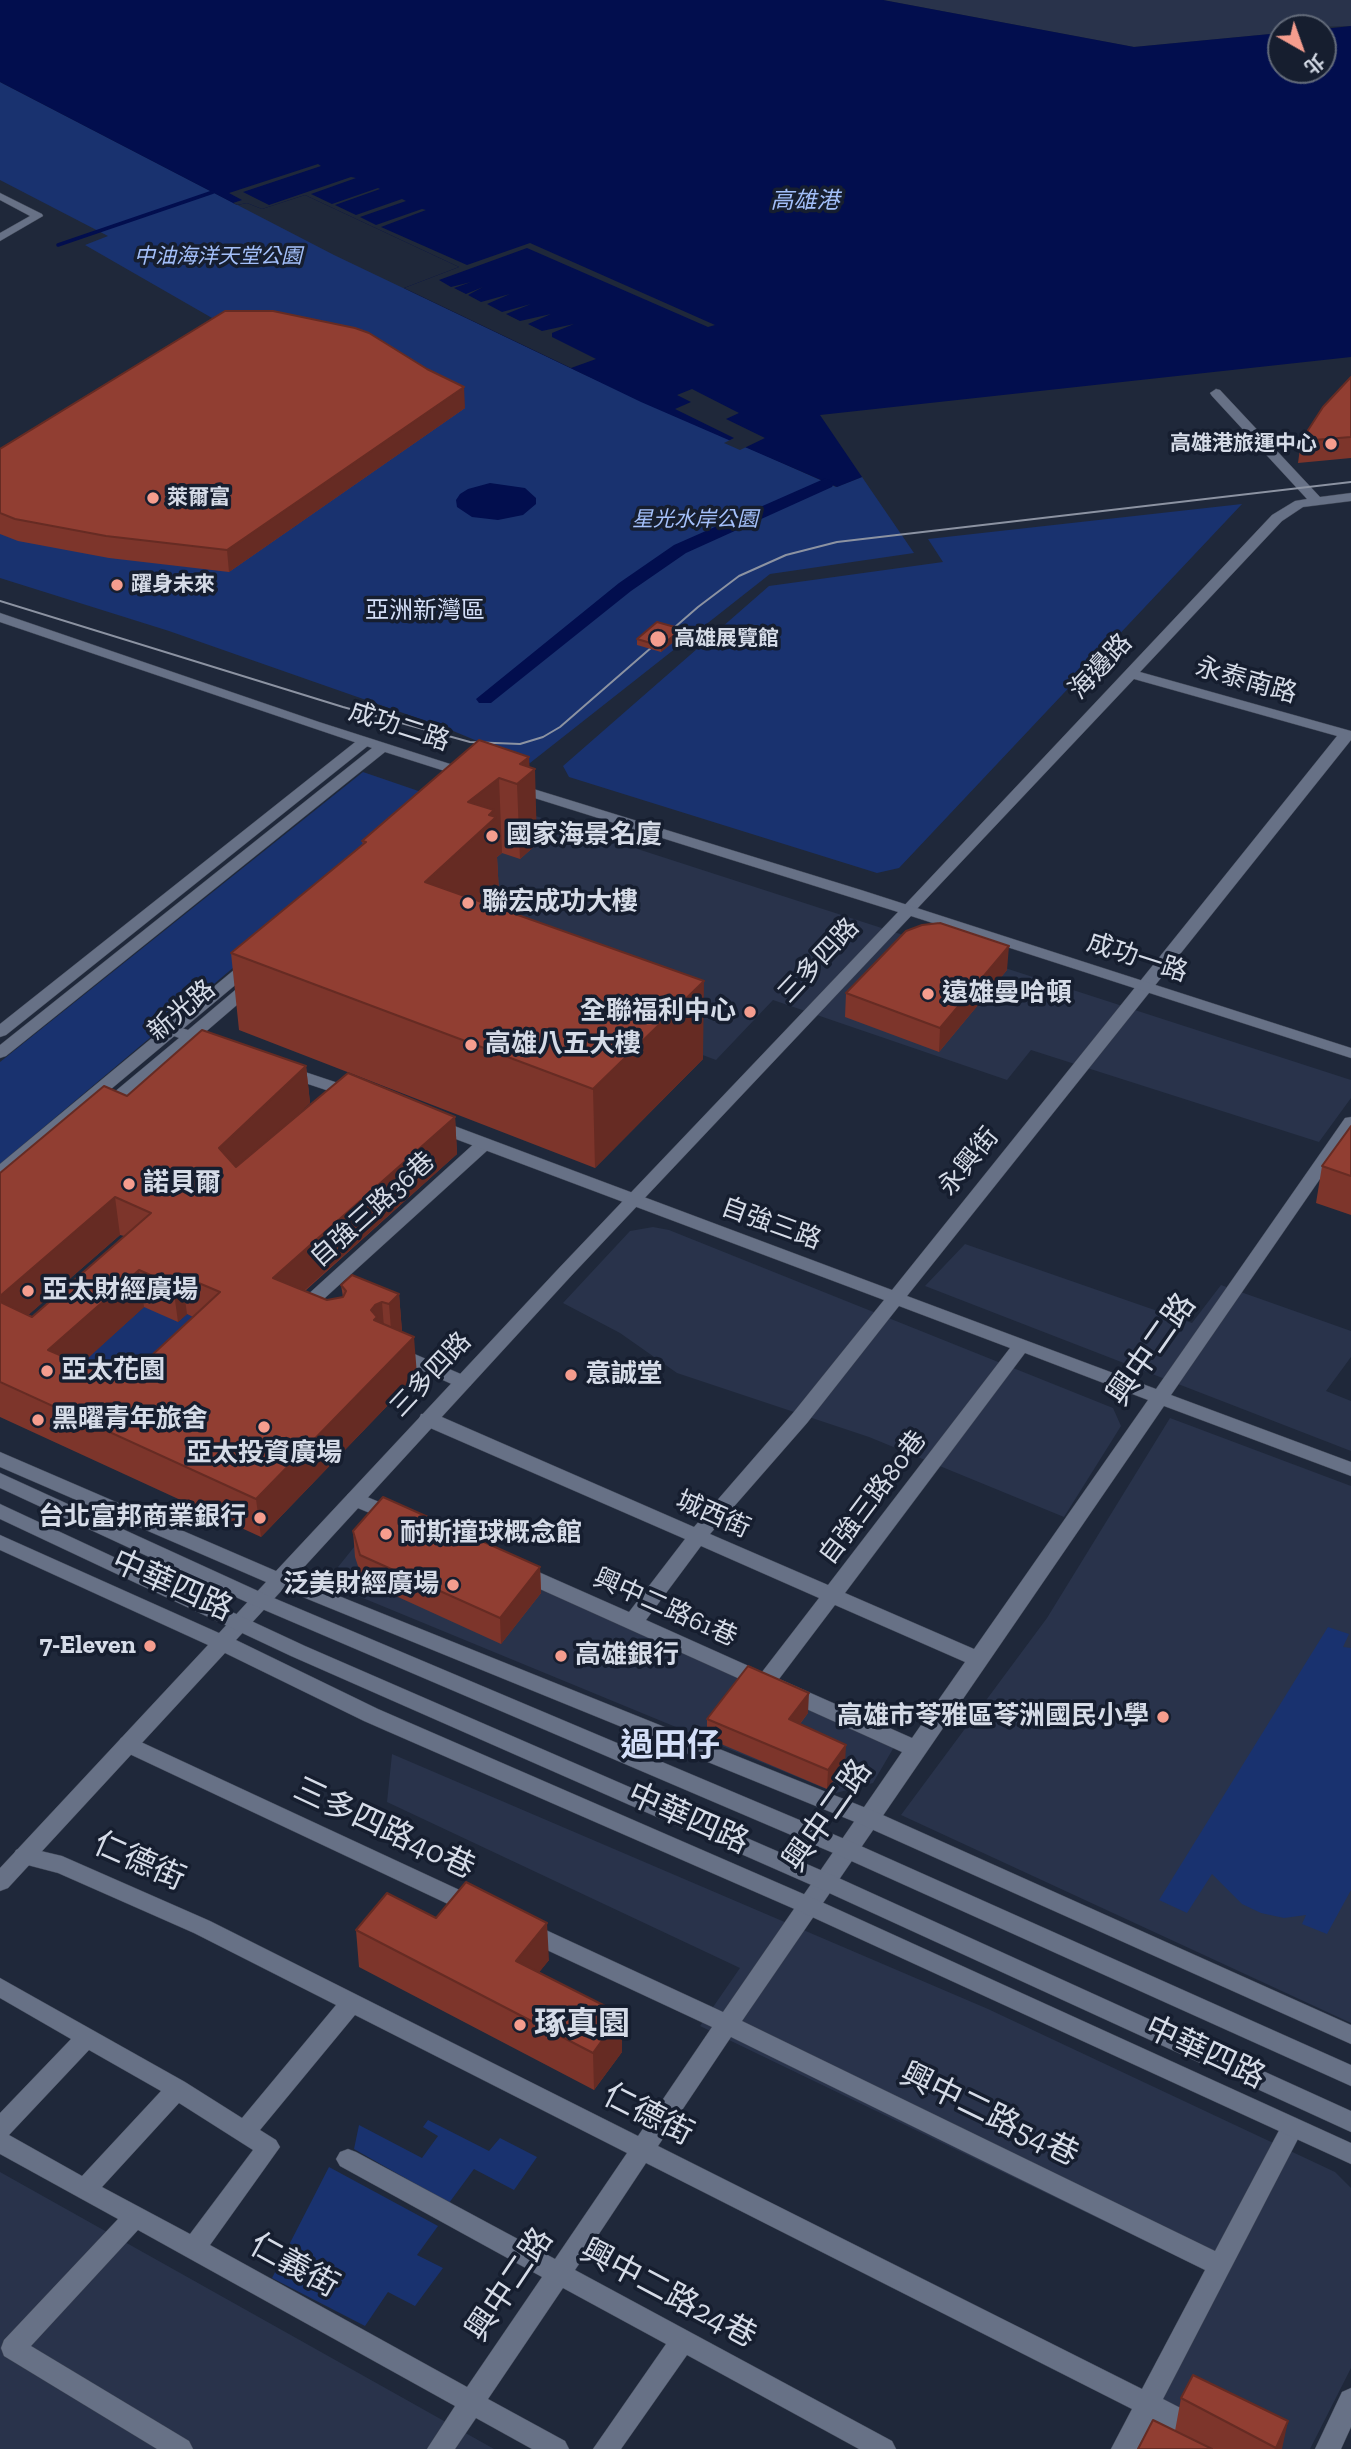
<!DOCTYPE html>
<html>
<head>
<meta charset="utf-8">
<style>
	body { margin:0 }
	#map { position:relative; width:1351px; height:2449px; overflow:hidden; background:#1f283a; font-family:"Zilla Slab","Noto Sans TC",serif }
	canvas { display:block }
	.north { position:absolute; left:1267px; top:14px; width:70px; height:70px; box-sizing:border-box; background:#161e2f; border:2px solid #626a79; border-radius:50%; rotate:140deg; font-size:19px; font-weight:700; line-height:28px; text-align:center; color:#d5dbe7 }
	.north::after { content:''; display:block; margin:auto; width:24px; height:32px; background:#f59d8e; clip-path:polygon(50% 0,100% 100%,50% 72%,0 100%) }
</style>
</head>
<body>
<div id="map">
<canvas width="1351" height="2449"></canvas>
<div class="north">北</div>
</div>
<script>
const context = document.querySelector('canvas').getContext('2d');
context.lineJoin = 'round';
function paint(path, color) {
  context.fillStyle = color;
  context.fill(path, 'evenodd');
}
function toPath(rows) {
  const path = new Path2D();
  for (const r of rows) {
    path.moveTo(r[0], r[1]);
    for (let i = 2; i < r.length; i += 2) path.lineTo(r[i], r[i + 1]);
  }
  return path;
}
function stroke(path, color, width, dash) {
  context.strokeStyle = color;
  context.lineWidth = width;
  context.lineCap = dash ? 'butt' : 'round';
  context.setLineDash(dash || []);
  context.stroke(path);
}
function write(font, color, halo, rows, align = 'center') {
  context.font = font + ' "Zilla Slab","Noto Sans TC",serif';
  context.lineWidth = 7;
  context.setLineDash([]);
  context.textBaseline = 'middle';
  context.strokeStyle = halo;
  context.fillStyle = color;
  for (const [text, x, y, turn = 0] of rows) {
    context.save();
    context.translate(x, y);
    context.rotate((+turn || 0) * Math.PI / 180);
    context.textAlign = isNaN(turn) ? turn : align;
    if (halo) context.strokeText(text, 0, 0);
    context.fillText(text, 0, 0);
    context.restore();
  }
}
const built = toPath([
	[883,0,1351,0,1351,26,1281,28,1281,33,1134,47],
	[511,808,1351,1080,1351,1098,1319,1142,1031,1050,1007,1080,773,1000,716,1060,343,922],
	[653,1227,669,1230,1113,1408,1121,1426,1064,1517,869,1437,677,1373,620,1333,563,1303,630,1231],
	[965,1244,1192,1323,1221,1285,1351,1331,1351,1357,1326,1391,1351,1401,1351,1451,925,1286],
	[1170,1418,1351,1486,1351,2023,901,1815,1047,1618],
	[379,1516,894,1747,873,1783,836,1793,358,1596,338,1567],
	[392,1754,988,2009,1335,2172,1351,2188,1351,2368,1310,2449,1131,2449,1220,2277,700,2026,740,1968,387,1802],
	[0,2172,494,2449,0,2449]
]);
const green = toPath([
	[0,82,334,255,581,373,836,487,862,477,914,553,770,574,530,763,446,728,169,631,0,578,0,457,219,322,85,245,108,236,0,180],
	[1242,504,899,868,877,873,569,777,563,766,769,586,943,562,928,539],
	[363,772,436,797,0,1164,0,1062],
	[154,1298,178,1322,187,1314,235,1335,135,1415,42,1399],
	[1328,1627,1349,1634,1343,1647,1351,1648,1351,1890,1327,1934,1302,1924,1306,1915,1284,1918,1261,1913,1242,1904,1212,1874,1187,1913,1159,1900],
	[428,2120,489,2151,500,2138,537,2157,514,2190,474,2169,449,2203,354,2149,359,2125,422,2158,438,2136,423,2127],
	[329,2167,438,2226,417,2255,443,2268,415,2306,388,2292,365,2326,272,2278]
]);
const water = toPath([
	[0,0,883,0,1134,47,1281,33,1281,70,1323,70,1323,29,1351,26,1351,357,820,415,862,477,837,487,641,402,404,288,459,267,305,195,262,209,247,203,237,205,0,82],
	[490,483,525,488,536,498,536,504,523,515,498,520,472,517,457,507,456,500,460,494,468,489]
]);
const pier = toPath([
	[318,164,321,166,243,192,269,205,351,177,356,178,311,194,332,204,378,188,380,189,335,205,356,215,402,199,406,201,360,217,376,225,422,209,426,210,381,227,467,265,530,243,715,325,708,327,527,248,439,280,451,287,471,282,454,288,466,294,483,287,468,295,481,302,510,294,487,304,502,312,531,304,506,314,520,321,551,314,528,324,542,331,574,324,552,333,552,337,596,359,571,368,404,288,459,267,305,195,262,209,247,203,237,205,233,203,242,200,229,193],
	[692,389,739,413,726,419,765,438,740,450,724,443,734,438,675,409,691,402,677,395]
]);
const stream = toPath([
	[58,245,213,192]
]);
const canal = toPath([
	[826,478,834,483,832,487,686,553,631,591,491,703,479,703,476,699,619,583,674,545,826,478]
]);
const pedestrian = toPath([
	[484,1139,492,1144,490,1148,305,1316,293,1316,290,1312,293,1308,478,1140,484,1139],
	[396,1346,470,1378,472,1382,470,1386,456,1386,390,1356,387,1352,390,1348,396,1346]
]);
const minor = toPath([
	[0,193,42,214,43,216,0,241,0,233,30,216,0,200,0,193],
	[1216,389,1220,390,1320,497,1351,493,1351,501,1303,507,1282,521,1140,672,1351,731,1351,740,907,1296,1156,1389,1345,1118,1351,1117,1351,1134,1171,1395,1351,1462,1351,1476,1164,1406,742,2021,1215,2251,1284,2121,1292,2118,1300,2121,1304,2128,1300,2135,1163,2399,1245,2441,1249,2449,1211,2449,1153,2420,1137,2449,1111,2449,1132,2409,646,2163,575,2270,892,2441,896,2449,859,2449,687,2355,621,2449,593,2449,666,2344,563,2288,488,2399,565,2441,569,2449,532,2449,476,2418,455,2449,427,2449,455,2406,138,2230,31,2346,189,2441,193,2449,157,2449,4,2356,1,2348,4,2340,118,2219,0,2154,0,2113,71,2039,0,1998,0,1978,185,2082,242,2118,336,2005,194,1933,58,1873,16,1862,13,1856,16,1850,24,1847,62,1856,210,1921,638,2136,712,2027,519,1937,516,1931,519,1925,527,1922,535,1925,723,2012,902,1752,511,1576,508,1571,511,1566,525,1566,629,1612,685,1539,421,1424,419,1419,421,1414,435,1414,694,1527,793,1413,884,1300,429,1129,427,1125,435,1120,441,1121,892,1290,1337,736,1134,679,913,913,908,915,900,910,1272,515,1295,501,1307,499,1212,396,1210,393,1216,389],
	[899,1306,1010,1348,828,1585,710,1534,807,1423,899,1306],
	[1025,1353,1148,1400,974,1649,845,1593,1025,1353],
	[701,1546,819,1598,762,1672,646,1620,701,1546],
	[835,1605,965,1662,912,1738,779,1679,835,1605],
	[355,2015,627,2153,555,2259,356,2152,348,2149,340,2152,336,2159,340,2166,542,2277,467,2387,210,2245,280,2147,276,2140,260,2130,355,2015],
	[731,2037,1205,2270,1142,2389,658,2146,731,2037],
	[89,2050,161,2091,82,2176,9,2135,89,2050],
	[179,2103,253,2150,190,2234,102,2187,179,2103],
	[364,738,369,739,371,742,369,745,6,1035,0,1037,0,1024,359,739,364,738],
	[253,978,259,980,261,983,259,986,202,1035,220,1042,222,1045,220,1048,214,1050,193,1043,112,1112,100,1112,98,1108,100,1104,179,1038,166,1033,164,1030,166,1027,172,1025,188,1030,247,980,253,978],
	[287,1066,359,1090,361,1094,353,1099,281,1075,279,1071,281,1067,287,1066],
	[355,1492,401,1511,404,1516,401,1521,394,1523,348,1504,345,1499,348,1494,355,1492],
	[128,1736,481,1900,484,1906,481,1912,473,1915,465,1912,121,1750,118,1744,121,1738,128,1736]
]);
const tertiary = toPath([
	[0,613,319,722,475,772,477,775,470,779,385,752,6,1056,0,1058,0,1045,372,748,0,622,0,613],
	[514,783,861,890,1351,1048,1351,1058,911,916,572,1275,294,1578,876,1812,1351,2025,1351,2044,860,1824,283,1589,236,1640,378,1709,815,1899,1351,2143,1351,2164,799,1911,364,1721,225,1653,8,1888,0,1891,0,1868,208,1645,0,1550,0,1535,219,1633,266,1582,0,1467,0,1452,276,1571,560,1267,898,912,509,790,507,787,509,784,514,783],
	[252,958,260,963,258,966,6,1177,0,1178,0,1164,246,960,252,958],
	[1351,2388,1351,2427,1341,2449,1315,2449,1342,2392,1351,2388]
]);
const secondary = toPath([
	[0,1473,269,1596,854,1843,1351,2065,1351,2086,838,1855,255,1606,0,1488,0,1473],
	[0,1504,305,1646,832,1875,1351,2111,1351,2132,816,1887,291,1656,0,1519,0,1504]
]);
const tram = toPath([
	[0,601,343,707,470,742,520,744,543,737,560,727,698,607,739,576,786,555,837,542,1351,482]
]);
const wall = toPath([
	[1351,377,1351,458,1298,463,1301,441],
	[465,408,229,572,109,558,18,541,0,534,0,449],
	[682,635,661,652,637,645,637,639],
	[479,740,530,767,537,844,520,859,502,853,497,857,499,893,487,904,703,1059,595,1168,239,1030,231,953,363,845,362,841],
	[1007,970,939,1052,845,1017,846,993],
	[306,1066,310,1103,288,1124,455,1117,457,1154,305,1291,327,1300,343,1297,341,1285,399,1294,402,1332,417,1375,261,1537,0,1417,0,1173,127,1096],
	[120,1235,124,1236,32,1317,28,1315],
	[144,1307,178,1322,187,1314,193,1317,123,1382,81,1364],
	[1351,1126,1351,1215,1316,1203,1322,1166],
	[353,1531,540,1567,541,1593,501,1644,363,1581,355,1557],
	[808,1713,800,1724,845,1765,827,1789,707,1738,707,1719],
	[436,1918,549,1960,539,1972,621,2014,622,2052,594,2090,359,1967,356,1930],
	[1181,2398,1282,2449,1138,2449,1175,2431]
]);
const shadedWall = toPath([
	[464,387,465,408,229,572,227,550],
	[682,629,682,635,661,652,661,646],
	[529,757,530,774,535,769,537,844,520,859,517,784,520,764],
	[499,778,502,853,497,857,499,893,429,959,425,882,468,802],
	[1009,946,1007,970,939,1052,940,1028],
	[704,981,703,1059,595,1168,593,1089],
	[306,1066,310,1103,223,1185,219,1148],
	[455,1117,457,1154,277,1315,273,1278],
	[115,1197,120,1235,2,1338,0,1326,0,1296],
	[139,1270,144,1307,55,1388,48,1350],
	[182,1276,187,1314,178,1322,173,1285],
	[399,1294,402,1332,392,1342,389,1304],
	[382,1302,385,1340,380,1355,371,1310,375,1305],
	[414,1337,417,1375,261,1537,256,1499],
	[540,1567,541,1593,501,1644,500,1618],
	[809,1693,808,1713,788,1739,789,1719],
	[846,1745,845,1765,827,1789,828,1770],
	[547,1923,549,1960,518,1999,516,1961],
	[621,2014,622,2052,594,2090,593,2053],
	[1288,2421,1282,2449,1275,2449,1276,2448]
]);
const building = toPath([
	[225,311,273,311,355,328,369,333,427,369,464,387,227,550,106,536,15,519,0,513,0,449,225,311],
	[1351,377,1351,437,1301,441,1323,407,1351,377],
	[657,622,682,629,661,646,637,639,657,622],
	[479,740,529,757,520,764,535,769,517,784,499,778,468,802,494,810,489,815,496,817,425,882,704,981,593,1089,231,953,366,842,362,841,479,740],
	[940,923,1009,946,940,1028,846,993,906,931,922,925,940,923],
	[202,1030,306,1066,219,1148,236,1167,348,1073,455,1117,273,1278,327,1300,343,1297,346,1291,341,1285,352,1275,399,1294,389,1304,382,1302,375,1305,371,1310,377,1317,374,1320,414,1337,256,1499,0,1382,0,1302,32,1317,151,1213,115,1197,0,1296,0,1173,104,1086,127,1096,202,1030],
	[139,1270,173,1285,182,1276,220,1292,123,1382,48,1350,139,1270],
	[1351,1126,1351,1176,1322,1166,1351,1126],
	[383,1497,540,1567,500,1618,360,1555,353,1531,383,1497],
	[748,1666,809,1693,789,1719,846,1745,828,1770,707,1719,748,1666],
	[466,1882,547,1923,516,1961,621,2014,593,2053,356,1930,387,1893,436,1918,466,1882],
	[1193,2375,1288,2421,1276,2448,1181,2398,1193,2375],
	[1153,2420,1212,2449,1138,2449,1153,2420]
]);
const markers = [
	[1331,444,7,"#f59d8e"],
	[153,498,7,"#f59d8e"],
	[117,585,7,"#f59d8e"],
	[658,639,9,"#f59d8e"],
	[492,836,7,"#f59d8e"],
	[468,903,7,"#f59d8e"],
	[928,994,7,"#f59d8e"],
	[750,1012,7,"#f59d8e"],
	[471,1045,7,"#f59d8e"],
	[129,1184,7,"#f59d8e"],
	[28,1291,7,"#f59d8e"],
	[47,1371,7,"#f59d8e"],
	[571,1375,7,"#f59d8e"],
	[38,1420,7,"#f59d8e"],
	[264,1427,7,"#f59d8e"],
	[260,1518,7,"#f59d8e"],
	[386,1534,7,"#f59d8e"],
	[453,1585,7,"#f59d8e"],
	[150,1646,7,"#f59d8e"],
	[561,1656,7,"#f59d8e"],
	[1163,1717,7,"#f59d8e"],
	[520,2025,7,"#f59d8e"]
];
const farParknames = [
	["中油海洋天堂公園",218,257],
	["星光水岸公園",695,520]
];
const farPoinames = [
	["高雄港旅運中心",1317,444,"right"],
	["萊爾富",167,498],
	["躍身未來",131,585],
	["高雄展覽館",674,639]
];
const farWaternames = [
	["高雄港",805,201]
];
const farQuarternames = [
	["亞洲新灣區",425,611]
];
const streetNames = [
	["海邊路",1101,667,-47],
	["永泰南路",1246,681,16],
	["成功二路",399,727,18],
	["成功一路",1137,958,18],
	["三多四路",819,961,-47],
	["新光路",182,1011,-40],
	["永興街",969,1162,-51],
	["自強三路36巷",373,1210,-42],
	["自強三路",771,1224,20],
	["三多四路",431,1375,-47],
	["自強三路80巷",873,1498,-53],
	["城西街",713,1515,24],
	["興中二路61巷",665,1608,24]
];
const poiNames = [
	["國家海景名廈",506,836],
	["聯宏成功大樓",482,903],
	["遠雄曼哈頓",942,994],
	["全聯福利中心",736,1012,"right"],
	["高雄八五大樓",485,1045],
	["諾貝爾",143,1184],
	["亞太財經廣場",42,1291],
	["亞太花園",61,1371],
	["意誠堂",585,1375],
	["黑曜青年旅舍",52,1420],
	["亞太投資廣場",264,1454,"center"],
	["台北富邦商業銀行",246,1518,"right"],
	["耐斯撞球概念館",400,1534],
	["泛美財經廣場",439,1585,"right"],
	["7-Eleven",136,1646,"right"],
	["高雄銀行",575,1656],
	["高雄市苓雅區苓洲國民小學",1149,1717,"right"]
];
const nearStreetnames = [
	["興中二路",1152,1350,-55],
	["中華四路",172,1586,24],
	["興中二路",828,1816,-55],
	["中華四路",688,1819,24],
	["三多四路40巷",384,1829,25],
	["仁德街",139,1862,24],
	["中華四路",1205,2053,25],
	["仁德街",648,2115,27],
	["興中二路54巷",989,2115,26],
	["仁義街",294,2266,29],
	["興中二路",510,2285,-56],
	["興中二路24巷",668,2294,28]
];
const nearPoinames = [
	["琢真園",534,2025]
];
const districtNames = [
	["過田仔",670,1747]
];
paint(built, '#29334b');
paint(green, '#19326f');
paint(water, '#020e4e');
paint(pier, '#1f283a');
stroke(stream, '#020e4e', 3.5);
paint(canal, '#020e4e');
stroke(pedestrian, '#3e4554', 1);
stroke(minor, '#3e4554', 1);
stroke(tertiary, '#3e4554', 1);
stroke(secondary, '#3e4554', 1);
paint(pedestrian, '#677186');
paint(minor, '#677186');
paint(tertiary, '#677186');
paint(secondary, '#677186');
stroke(tram, '#8c93a2', 2);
paint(wall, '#7d352b');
paint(shadedWall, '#662b23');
paint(building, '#913e32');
stroke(building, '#662b23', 2);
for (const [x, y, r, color] of markers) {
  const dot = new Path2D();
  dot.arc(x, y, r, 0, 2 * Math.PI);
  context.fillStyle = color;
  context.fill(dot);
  stroke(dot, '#161e2f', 2.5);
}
write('italic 21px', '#a4c0fa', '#161e2f', farParknames);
write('bold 21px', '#d5dbe7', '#161e2f', farPoinames, 'left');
write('italic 23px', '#a2bef8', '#161e2f', farWaternames);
write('24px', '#d4dff8', '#161e2f', farQuarternames);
write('26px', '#d5dbe7', '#161e2f', streetNames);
write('bold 26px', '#d5dbe7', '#161e2f', poiNames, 'left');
write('32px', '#d5dbe7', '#161e2f', nearStreetnames);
write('bold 32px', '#d5dbe7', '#161e2f', nearPoinames, 'left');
write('bold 33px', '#d4dff8', '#161e2f', districtNames);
</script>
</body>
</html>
